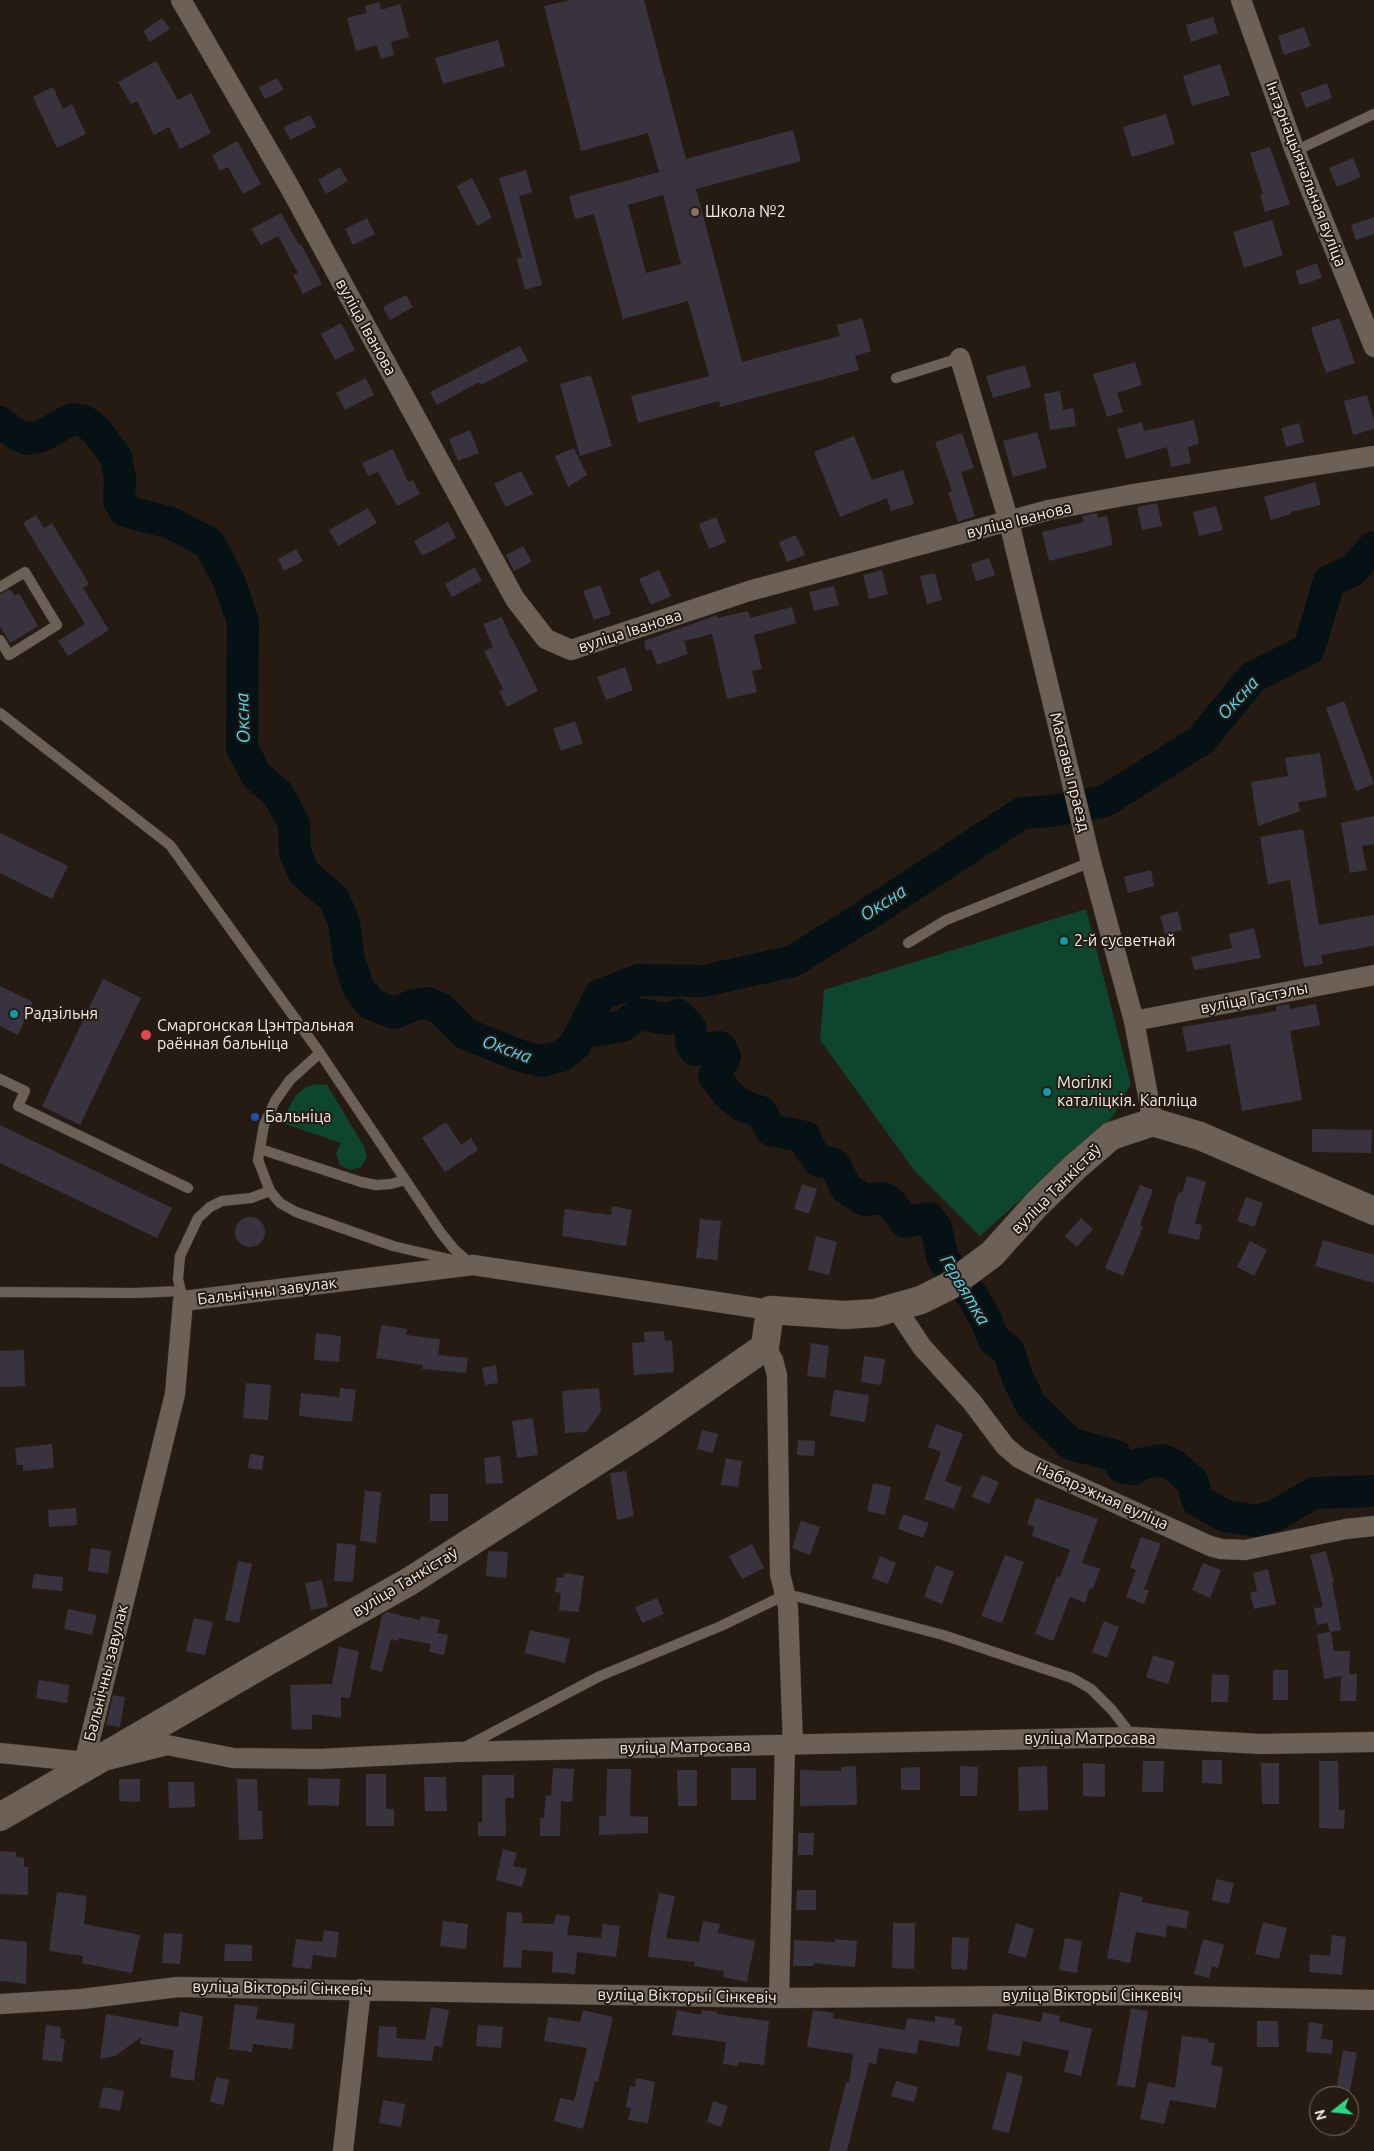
<!DOCTYPE html>
<html>
<head>
<meta charset="utf-8">
<style>
	body { margin:0 }
	#map { position:relative; width:1374px; height:2151px; overflow:hidden; background:#261b13; font-family:Ubuntu,sans-serif }
	canvas { display:block }
	.north { position:absolute; left:1309px; top:2086px; width:50px; height:50px; box-sizing:border-box; background:#261b13; border:1px solid #786e67; border-radius:50%; rotate:254deg; font-size:14px; font-weight:700; line-height:20px; text-align:center; color:#f3ebe6 }
	.north::after { content:''; display:block; margin:auto; width:18px; height:22px; background:#2ad884; clip-path:polygon(50% 0,100% 100%,50% 72%,0 100%) }
</style>
</head>
<body>
<div id="map">
<canvas width="1374" height="2151"></canvas>
<div class="north">N</div>
</div>
<script>
const context = document.querySelector('canvas').getContext('2d');
context.lineJoin = 'round';
function paint(path, color) {
  context.fillStyle = color;
  context.fill(path, 'evenodd');
}
function toPath(rows) {
  const path = new Path2D();
  for (const r of rows) {
    if (r.length === 3) {
      path.moveTo(r[0] + r[2], r[1]);
      path.arc(r[0], r[1], r[2], 0, 2 * Math.PI);
      continue;
    }
    path.moveTo(r[0], r[1]);
    for (let i = 2; i < r.length; i += 2) path.lineTo(r[i], r[i + 1]);
  }
  return path;
}
function stroke(path, color, width, dash) {
  context.strokeStyle = color;
  context.lineWidth = width;
  context.lineCap = dash ? 'butt' : 'round';
  context.setLineDash(dash || []);
  context.stroke(path);
}
function write(font, color, halo, rows, align = 'center') {
  context.font = font + ' Ubuntu,sans-serif';
  context.lineWidth = 4;
  context.setLineDash([]);
  context.textBaseline = 'middle';
  context.strokeStyle = halo;
  context.fillStyle = color;
  for (const [text, x, y, turn = 0] of rows) {
    context.save();
    context.translate(x, y);
    context.rotate((+turn || 0) * Math.PI / 180);
    context.textAlign = isNaN(turn) ? turn : align;
    if (halo) context.strokeText(text, 0, 0);
    context.fillText(text, 0, 0);
    context.restore();
  }
}
const green = toPath([
	[1086,909,1131,1084,1112,1118,980,1236,914,1170,820,1040,824,990],
	[316,1084,327,1085,364,1146,367,1157,361,1167,350,1170,340,1165,336,1153,341,1143,285,1124,288,1109,296,1095,306,1087]
]);
const river = toPath([
	[0,422,16,434,27,439,42,436,72,419,84,421,96,430,116,457,120,478,119,500,125,511,171,523,209,543,229,581,243,622,242,748,257,776,278,794,294,824,295,852,304,873,334,899,344,923,349,959,358,987,371,1004,394,1013,414,1005,427,1003,441,1009,466,1034,521,1056,542,1061,561,1056,575,1045,600,995,639,980,704,981,793,961,862,918,1022,813,1052,811,1105,801,1201,740,1253,677,1309,649,1329,581,1352,571,1374,547],
	[582,1033,622,1026,639,1014,667,1019,678,1015,690,1027,691,1043,695,1050,720,1047,725,1057,714,1076,728,1094,743,1106,761,1112,771,1130,805,1137,809,1148,819,1161,832,1163,837,1169,846,1188,864,1200,883,1198,890,1202,905,1222,929,1218,936,1228,943,1259,973,1297,986,1320,994,1340,1008,1350,1018,1379,1031,1405,1071,1444,1116,1456,1123,1468,1134,1469,1140,1464,1162,1460,1172,1464,1193,1482,1197,1500,1225,1516,1256,1521,1276,1515,1314,1493,1374,1491]
]);
const building = toPath([
	[570,0,644,0,686,159,793,130,801,161,696,189,742,362,840,336,837,325,862,318,871,351,855,356,859,370,720,407,719,401,638,423,631,396,709,376,688,301,623,319,594,214,575,219,569,196,659,172,648,133,581,151,544,6],
	[663,195,681,264,646,273,628,205],
	[379,2,381,10,400,4,409,37,391,42,394,55,381,59,377,45,356,51,347,18,367,13,365,6],
	[1213,17,1218,33,1191,42,1186,25],
	[162,18,170,29,150,42,143,31],
	[1304,27,1311,46,1284,55,1278,36],
	[498,40,505,66,443,84,435,58],
	[156,61,178,100,191,93,211,133,180,149,169,127,154,135,137,101,131,104,118,82],
	[1220,64,1230,95,1192,106,1183,76],
	[277,78,284,90,265,99,259,87],
	[1327,83,1332,98,1306,108,1300,93],
	[53,87,63,109,72,104,86,134,57,148,33,97],
	[1166,114,1175,144,1132,157,1123,127],
	[310,115,316,127,290,140,284,127],
	[237,141,261,184,243,194,228,167,220,171,212,155],
	[1270,147,1290,204,1265,212,1260,195,1263,194,1250,153],
	[1353,158,1361,177,1337,187,1329,168],
	[340,167,348,181,326,194,318,180],
	[526,170,532,192,519,196,542,285,525,290,517,259,522,257,499,178],
	[472,178,492,218,477,226,457,186],
	[281,213,299,245,301,244,322,284,303,294,293,275,298,273,278,236,261,245,251,229],
	[1374,217,1374,234,1356,240,1351,225],
	[367,218,375,234,353,245,345,229],
	[1272,220,1283,255,1244,268,1233,232],
	[1317,263,1322,278,1300,285,1295,271],
	[406,295,413,307,390,320,383,307],
	[1339,318,1355,363,1326,373,1311,328],
	[341,323,355,350,335,360,321,334],
	[520,346,528,361,481,385,479,382,437,405,430,392],
	[1135,362,1142,385,1117,393,1123,412,1107,417,1093,374],
	[1025,365,1031,387,993,398,986,376],
	[591,375,612,446,580,456,560,384],
	[366,378,374,395,345,410,336,393],
	[1060,391,1063,410,1073,408,1076,426,1050,430,1044,394],
	[1367,395,1374,421,1374,429,1353,435,1344,401],
	[1194,420,1199,444,1188,447,1191,463,1171,467,1167,447,1126,459,1117,429,1142,422,1144,431],
	[1299,423,1304,442,1286,447,1281,428],
	[470,430,479,453,458,461,449,439],
	[1037,432,1047,468,1013,477,1003,441],
	[962,433,974,468,961,472,975,516,958,522,948,492,952,491,935,442],
	[854,436,872,480,903,470,914,504,891,511,887,498,840,517,814,452],
	[574,448,587,475,568,487,555,456],
	[393,449,408,482,413,480,420,494,397,506,378,472,368,476,362,463],
	[521,471,533,494,506,507,494,484],
	[1315,482,1321,505,1291,512,1291,514,1271,520,1264,497],
	[1157,503,1162,526,1142,530,1137,507],
	[1216,506,1223,530,1199,536,1193,512],
	[368,508,377,523,338,546,329,530],
	[1097,513,1098,518,1107,516,1113,545,1049,561,1042,532,1084,522,1082,516],
	[36,515,44,528,52,523,89,584,83,588,109,630,68,656,58,641,85,624,23,523],
	[716,517,726,542,709,549,699,524],
	[448,522,456,538,422,556,414,541],
	[796,535,805,555,787,562,779,542],
	[523,546,532,562,514,571,506,555],
	[296,549,303,561,284,571,278,559],
	[989,558,995,575,976,581,971,564],
	[475,567,482,581,452,597,445,584],
	[659,570,671,596,651,605,639,579],
	[882,570,888,594,869,599,863,575],
	[935,573,942,600,927,604,920,576],
	[600,585,611,614,594,620,583,591],
	[834,586,839,605,814,611,809,592],
	[10,589,15,596,19,593,38,626,10,643,0,626,0,594],
	[792,607,796,623,754,635,762,669,752,671,757,692,727,699,712,634,684,641,688,654,657,665,651,649,646,651,644,641,717,615,717,618,748,611,750,618],
	[502,617,511,638,512,638,538,691,507,707,499,691,503,689,484,651,493,647,483,624],
	[625,667,633,690,606,700,597,677],
	[1344,701,1374,784,1356,791,1326,708],
	[575,721,583,743,561,751,553,729],
	[1320,753,1327,797,1298,802,1300,811,1258,826,1251,782,1288,776,1285,758],
	[1374,816,1374,844,1362,846,1367,870,1350,873,1341,823],
	[1303,829,1319,925,1374,915,1374,946,1321,955,1323,964,1304,967,1290,880,1268,884,1260,837],
	[0,833,68,866,52,899,0,873],
	[1151,870,1154,886,1128,893,1124,877],
	[1178,911,1182,930,1165,934,1160,916],
	[1254,928,1261,958,1194,970,1191,957,1232,948,1229,934],
	[103,979,141,998,80,1125,42,1106],
	[0,986,33,1002,18,1035,0,1026],
	[1289,1004,1290,1009,1316,1004,1320,1025,1290,1031,1302,1100,1242,1111,1230,1044,1187,1052,1182,1027,1276,1011,1276,1006],
	[446,1122,461,1145,471,1138,478,1150,445,1172,422,1138],
	[0,1125,172,1208,157,1238,0,1163],
	[1312,1129,1372,1130,1371,1153,1312,1152],
	[1187,1176,1206,1182,1195,1223,1202,1225,1199,1240,1168,1233,1176,1199,1179,1192,1182,1193],
	[802,1184,817,1189,809,1214,794,1209],
	[1140,1185,1153,1190,1140,1225,1143,1227,1123,1276,1105,1268],
	[1246,1197,1263,1203,1254,1227,1237,1221],
	[612,1206,632,1210,626,1246,562,1236,565,1209,611,1215],
	[250,1232,15],
	[1081,1218,1093,1229,1077,1247,1065,1236],
	[700,1219,721,1221,717,1260,696,1258],
	[816,1236,837,1242,829,1275,808,1270],
	[1323,1240,1374,1255,1374,1283,1315,1266],
	[1250,1241,1267,1250,1254,1276,1237,1267],
	[381,1325,407,1329,406,1335,440,1339,438,1355,468,1358,466,1373,422,1369,423,1365,376,1358],
	[664,1331,665,1341,672,1340,674,1372,634,1375,632,1343,645,1342,644,1332],
	[316,1333,341,1336,339,1362,314,1360],
	[811,1343,829,1346,825,1378,807,1376],
	[24,1350,25,1386,0,1387,0,1351],
	[864,1356,885,1359,881,1385,861,1382],
	[496,1365,498,1383,485,1385,482,1368],
	[246,1383,271,1385,268,1420,243,1418],
	[340,1388,356,1390,352,1422,299,1416,301,1393,339,1397],
	[599,1388,601,1412,586,1432,565,1433,562,1391],
	[834,1390,869,1395,865,1422,830,1416],
	[533,1418,538,1455,517,1458,512,1421],
	[936,1424,963,1434,945,1481,962,1487,954,1509,924,1499,941,1452,928,1447],
	[702,1430,718,1434,713,1453,697,1449],
	[798,1440,815,1441,814,1456,797,1455],
	[52,1444,54,1468,23,1471,23,1465,17,1465,15,1448],
	[250,1454,264,1456,262,1470,248,1468],
	[500,1456,503,1483,486,1484,484,1458],
	[726,1458,742,1461,738,1487,721,1485],
	[626,1471,634,1516,617,1520,610,1473],
	[982,1475,999,1482,989,1504,972,1497],
	[873,1483,891,1487,885,1515,867,1511],
	[365,1491,381,1492,376,1543,360,1541],
	[430,1494,448,1494,448,1521,430,1521],
	[1036,1498,1098,1519,1082,1563,1100,1569,1093,1589,1090,1588,1085,1603,1070,1597,1053,1641,1035,1634,1057,1576,1060,1577,1070,1550,1032,1536,1035,1527,1027,1524],
	[76,1508,77,1525,49,1527,48,1510],
	[903,1514,929,1523,923,1538,898,1529],
	[801,1521,820,1527,810,1555,792,1548],
	[1141,1537,1161,1544,1144,1589,1149,1591,1144,1604,1126,1597,1136,1570,1130,1567],
	[337,1543,356,1545,353,1582,334,1581],
	[752,1544,764,1568,742,1579,729,1556],
	[91,1548,111,1551,108,1574,88,1571],
	[488,1551,508,1552,506,1578,486,1576],
	[1326,1551,1334,1582,1332,1582,1341,1630,1331,1632,1334,1651,1350,1651,1349,1674,1357,1674,1356,1701,1340,1701,1341,1676,1324,1679,1317,1634,1330,1632,1327,1623,1317,1625,1314,1608,1323,1607,1310,1555],
	[1005,1555,1024,1562,1002,1623,981,1616],
	[880,1556,896,1563,888,1584,872,1578],
	[238,1561,252,1564,239,1623,225,1620],
	[1203,1563,1221,1570,1210,1598,1192,1590],
	[936,1565,954,1572,942,1604,924,1597],
	[1268,1569,1276,1604,1254,1609,1250,1593,1257,1591,1253,1573],
	[564,1573,584,1576,579,1612,559,1610,561,1593,555,1592,557,1577,563,1578],
	[34,1574,63,1577,62,1591,32,1588],
	[322,1580,328,1607,311,1610,305,1583],
	[657,1598,664,1614,642,1623,635,1607],
	[68,1609,97,1615,92,1635,64,1629],
	[387,1612,420,1620,421,1616,440,1620,437,1633,448,1635,444,1655,429,1652,431,1644,399,1638,398,1641,391,1639,382,1672,370,1669,382,1615],
	[194,1618,213,1622,205,1655,186,1651],
	[1104,1621,1119,1627,1107,1658,1092,1652],
	[530,1630,570,1639,565,1663,525,1653],
	[339,1647,359,1651,350,1698,341,1697,341,1718,312,1714,312,1729,292,1730,290,1685,332,1684],
	[1153,1655,1175,1662,1168,1684,1146,1677],
	[1273,1670,1288,1670,1288,1700,1273,1700],
	[1212,1674,1229,1675,1228,1702,1211,1702],
	[39,1680,69,1685,67,1703,36,1698],
	[113,1695,125,1697,120,1727,106,1725],
	[1202,1760,1222,1760,1222,1784,1202,1783],
	[1143,1761,1164,1761,1163,1792,1142,1792],
	[1319,1761,1338,1761,1339,1810,1345,1810,1344,1829,1319,1828],
	[1083,1763,1105,1764,1105,1797,1083,1796],
	[1261,1763,1279,1763,1279,1804,1262,1804],
	[856,1766,857,1805,800,1806,800,1770,841,1771,841,1767],
	[960,1766,978,1767,977,1796,960,1796],
	[1047,1766,1048,1810,1019,1811,1018,1767],
	[920,1767,920,1790,901,1790,901,1768],
	[553,1768,574,1769,572,1802,561,1801,560,1836,540,1836,540,1818,544,1818,546,1795,551,1796],
	[731,1768,756,1768,756,1800,731,1800],
	[607,1769,631,1769,630,1816,648,1817,648,1833,599,1835,599,1816,606,1816],
	[677,1770,697,1770,697,1806,678,1806],
	[366,1774,386,1774,386,1809,394,1809,394,1826,366,1826],
	[482,1775,514,1775,514,1798,505,1798,506,1836,478,1836,478,1822,482,1822],
	[424,1777,446,1777,447,1811,425,1811],
	[308,1778,340,1779,339,1806,308,1805],
	[119,1779,140,1779,140,1802,119,1801],
	[237,1779,257,1779,258,1811,262,1811,263,1839,239,1840],
	[168,1782,194,1782,195,1807,169,1808],
	[798,1833,814,1833,813,1855,798,1855],
	[503,1849,517,1853,513,1866,527,1869,522,1887,496,1880],
	[0,1851,16,1852,16,1857,24,1858,24,1867,28,1867,28,1895,0,1894],
	[1216,1879,1234,1883,1229,1904,1212,1900],
	[797,1890,816,1890,816,1910,796,1910],
	[57,1892,87,1896,84,1924,140,1935,132,1973,82,1963,83,1956,49,1951],
	[1120,1892,1143,1897,1142,1902,1189,1911,1186,1929,1167,1925,1166,1937,1136,1932,1130,1963,1107,1958],
	[659,1893,675,1896,666,1938,699,1942,703,1921,720,1924,718,1933,755,1941,747,1982,723,1977,724,1971,694,1966,695,1962,648,1957,651,1933],
	[507,1912,522,1913,522,1923,554,1924,556,1915,570,1916,567,1935,601,1938,603,1924,620,1926,616,1957,577,1952,575,1974,552,1972,553,1952,522,1950,521,1968,503,1967],
	[443,1921,468,1924,466,1949,440,1946],
	[1263,1922,1287,1928,1279,1959,1255,1954],
	[893,1923,915,1923,914,1969,892,1968],
	[1016,1923,1034,1929,1026,1958,1008,1953],
	[324,1930,339,1932,336,1958,313,1955,311,1969,292,1967,296,1939,322,1942],
	[164,1933,183,1934,180,1964,162,1963],
	[1332,1935,1346,1937,1342,1975,1309,1972,1310,1954,1330,1956],
	[952,1937,969,1938,967,1970,951,1969],
	[1065,1938,1082,1941,1077,1973,1059,1970],
	[0,1939,27,1942,26,1984,0,1981],
	[835,1939,857,1941,855,1967,814,1963,814,1966,793,1966,794,1940,835,1942],
	[1203,1939,1224,1945,1218,1968,1212,1966,1209,1978,1194,1974],
	[225,1944,252,1945,252,1961,224,1961],
	[235,2004,258,2007,256,2019,295,2024,292,2049,253,2044,252,2052,229,2049],
	[431,2007,449,2010,442,2047,434,2046,432,2061,377,2057,379,2026,397,2027,396,2038,425,2040],
	[1131,2008,1148,2011,1135,2088,1117,2085],
	[583,2010,613,2017,598,2082,595,2081,583,2129,554,2121,560,2098,574,2101,587,2048,544,2041,548,2017,580,2022],
	[677,2010,701,2015,702,2010,718,2012,717,2014,769,2021,764,2065,739,2062,738,2066,723,2064,726,2042,672,2035],
	[813,2010,834,2013,833,2018,905,2030,907,2018,935,2022,935,2016,955,2019,954,2025,962,2026,959,2047,919,2040,917,2054,879,2048,876,2064,869,2063,847,2151,829,2151,846,2082,849,2083,853,2054,807,2047],
	[180,2012,203,2016,194,2081,170,2077,174,2050,140,2044,141,2037,115,2056,100,2059,106,2014,178,2027],
	[1043,2012,1060,2016,1059,2021,1092,2029,1081,2076,1064,2072,1069,2051,1023,2041,1020,2056,987,2050,993,2013,1041,2022],
	[1257,2021,1278,2021,1279,2047,1257,2047],
	[1309,2022,1323,2024,1321,2039,1333,2040,1332,2054,1306,2052],
	[46,2025,61,2027,60,2038,65,2039,62,2062,42,2060],
	[478,2025,503,2027,501,2048,476,2046],
	[1182,2036,1209,2039,1208,2042,1215,2043,1211,2065,1223,2067,1216,2108,1170,2100,1164,2124,1140,2119,1148,2082,1175,2088],
	[1343,2050,1357,2053,1349,2096,1335,2096],
	[1007,2072,1023,2076,1009,2133,992,2129],
	[216,2077,229,2080,224,2105,210,2102],
	[636,2078,655,2082,648,2123,628,2120,631,2108,626,2107,630,2086,635,2087],
	[896,2081,918,2087,914,2102,891,2096],
	[103,2087,124,2091,120,2111,99,2107],
	[383,2100,405,2104,401,2127,379,2123],
	[713,2101,728,2106,721,2127,707,2122]
]);
const lane = toPath([
	[1295,151,1374,114],
	[896,378,960,358],
	[0,587,25,572,57,625,9,655,0,640],
	[0,713,170,845,320,1053,441,1233,454,1249,472,1265],
	[908,943,946,920,1091,862],
	[320,1053,290,1080,275,1101,264,1125,258,1160,270,1191,280,1203,296,1212,393,1246,457,1261],
	[0,1079,25,1091,18,1106,188,1188],
	[260,1149,361,1182,376,1185,391,1184,405,1180],
	[0,1292,133,1293,181,1291],
	[182,1296,178,1279,180,1256,198,1218,210,1207,222,1201,251,1198,270,1191],
	[465,1747,600,1676,721,1626,785,1595,799,1597,943,1635,1072,1678,1091,1689,1112,1710,1133,1737]
]);
const street = toPath([
	[181,0,289,186,515,599,546,639,571,650,749,591,1049,510,1128,495,1374,456],
	[1241,0,1295,151,1374,347],
	[960,358,1009,522,1091,862,1134,1021,1153,1122],
	[1134,1021,1374,975],
	[896,1308,922,1347,972,1402,1005,1446,1019,1458,1036,1467,1210,1546,1221,1549,1245,1550,1346,1529,1374,1526],
	[765,1347,773,1360,777,1375,780,1574,788,1607,793,1745],
	[0,1753,95,1763,167,1745,233,1758,319,1759,456,1752,1133,1737,1261,1744,1374,1742],
	[95,1763,89,1757,87,1751,175,1394,183,1301,473,1265,770,1310],
	[779,1998,785,1745],
	[0,2004,82,1999,178,1987,779,1998,1133,1995,1374,2000],
	[343,2151,361,1989]
]);
const secondary = toPath([
	[0,1817,263,1664,410,1581,647,1429,765,1347,770,1310,844,1315,875,1313,921,1300,949,1286,992,1254,1037,1204,1075,1167,1111,1136,1153,1122,1200,1136,1374,1211]
]);
const markers = [
	[695,212,5,"#8d6e63"],
	[1064,941,5,"#0f9aa8"],
	[14,1014,5,"#0f9aa8"],
	[146,1035,6,"#e0444e"],
	[1047,1092,5,"#0f9aa8"],
	[255,1117,5,"#1a4fb4"]
];
const streetNames = [
	["Інтэрнацыянальная вуліца",1306,174,69],
	["вуліца Іванова",366,327,61],
	["вуліца Іванова",1019,520,-14],
	["вуліца Іванова",630,631,-18],
	["Маставы праезд",1070,772,76],
	["вуліца Гастэлы",1254,998,-11],
	["вуліца Танкістаў",1056,1189,-45],
	["Бальнічны завулак",267,1291,-7],
	["Набярэжная вуліца",1102,1496,24],
	["вуліца Танкістаў",405,1582,-31],
	["Бальнічны завулак",106,1673,-76],
	["вуліца Матросава",1090,1739],
	["вуліца Матросава",685,1747,-1],
	["вуліца Вікторыі Сінкевіч",282,1988,1],
	["вуліца Вікторыі Сінкевіч",687,1996,1],
	["вуліца Вікторыі Сінкевіч",1092,1996]
];
const poiNames = [
	["Школа №2",705,212],
	["2-й сусветнай",1074,941],
	["Радзільня",24,1014],
	["Смаргонская Цэнтральная",157,1026],
	["раённая бальніца",157,1044],
	["Могілкі",1057,1083],
	["каталіцкія. Капліца",1057,1101],
	["Бальніца",265,1117]
];
const waterNames = [
	["Оксна",1238,698,-47],
	["Оксна",243,718,-92],
	["Оксна",883,903,-33],
	["Оксна",507,1049,20],
	["Гервятка",965,1290,59]
];
paint(green, '#0d452f');
stroke(river, '#051114', 32);
paint(building, '#38333f');
stroke(lane, '#3c3430', 11);
stroke(street, '#3c3430', 21);
stroke(secondary, '#3c3430', 29);
stroke(lane, '#6d6157', 10);
stroke(street, '#6d6157', 20);
stroke(secondary, '#6d6157', 28);
for (const [x, y, r, color] of markers) {
  const dot = new Path2D();
  dot.arc(x, y, r, 0, 2 * Math.PI);
  context.fillStyle = color;
  context.fill(dot);
  stroke(dot, '#261b13', 2);
}
write('16px', '#f3ebe6', '#261b13', streetNames);
write('16px', '#f3ebe6', '#261b13', poiNames, 'left');
write('italic 18px', '#50d8f7', '#261b13', waterNames);
</script>
</body>
</html>
